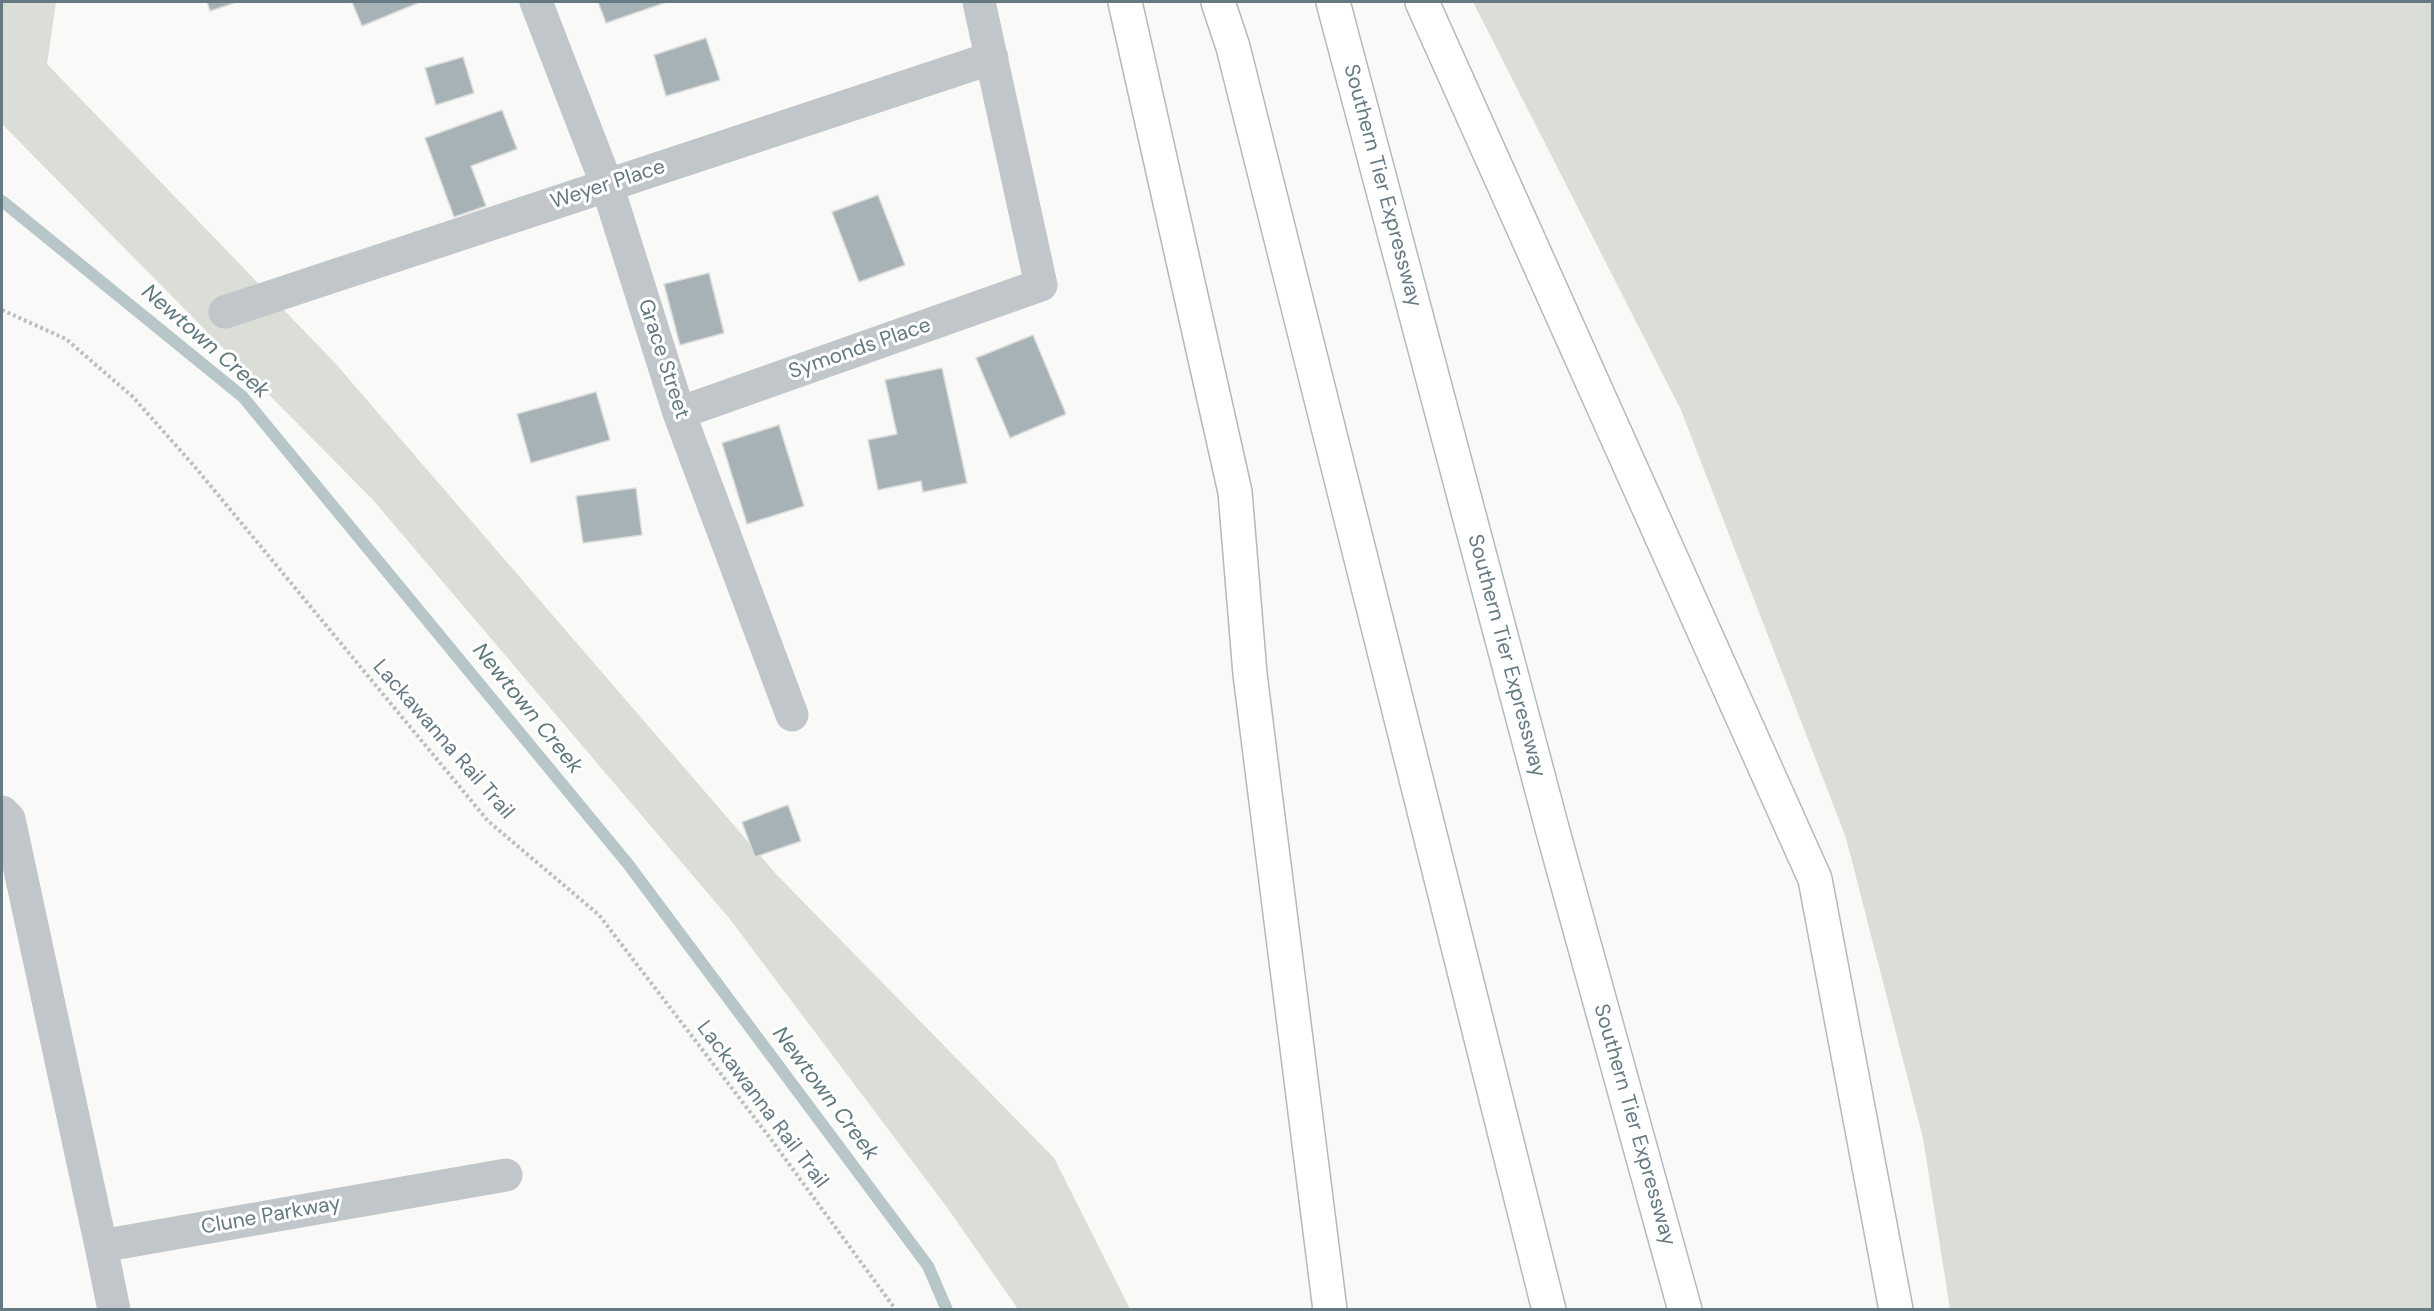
<!DOCTYPE html>
<html>
<head>
<meta charset="utf-8">
<style>
	body { margin:0 }
	#map { position:relative; width:2434px; height:1311px; overflow:hidden; background:#f9f9f7; font-family:"DM Sans",sans-serif }
	canvas { display:block }
	.frame { position:absolute; inset:0; border:3px solid #647982; pointer-events:none }
</style>
</head>
<body>
<div id="map">
<canvas width="2434" height="1311"></canvas>
<div class="frame"></div>
</div>
<script>
const context = document.querySelector('canvas').getContext('2d');
context.lineJoin = 'round';
function paint(path, color) {
  context.fillStyle = color;
  context.fill(path, 'evenodd');
}
function toPath(rows) {
  const path = new Path2D();
  for (const r of rows) {
    path.moveTo(r[0], r[1]);
    for (let i = 2; i < r.length; i += 2) path.lineTo(r[i], r[i + 1]);
  }
  return path;
}
function stroke(path, color, width, dash) {
  context.strokeStyle = color;
  context.lineWidth = width;
  context.lineCap = dash ? 'butt' : 'round';
  context.setLineDash(dash || []);
  context.stroke(path);
}
function write(font, color, halo, rows, align = 'center') {
  context.font = font + ' "DM Sans",sans-serif';
  context.lineWidth = 6;
  context.setLineDash([]);
  context.textBaseline = 'middle';
  context.strokeStyle = halo;
  context.fillStyle = color;
  for (const [text, x, y, turn = 0] of rows) {
    context.save();
    context.translate(x, y);
    context.rotate((+turn || 0) * Math.PI / 180);
    context.textAlign = isNaN(turn) ? turn : align;
    if (halo) context.strokeText(text, 0, 0);
    context.fillText(text, 0, 0);
    context.restore();
  }
}
const green = toPath([
	[2,2,56,2,47,64,335,363,776,874,1054,1158,1130,1309,1018,1309,946,1206,729,918,373,500,2,124],
	[1473,2,2432,2,2432,1309,1950,1309,1923,1138,1846,838,1681,410]
]);
const stream = toPath([
	[2,201,243,397,628,864,928,1266,947,1310]
]);
const building = toPath([
	[207,2,237,2,210,11,207,2],
	[352,2,418,2,418,3,362,26,352,2],
	[598,2,667,2,606,23,598,2],
	[706,38,720,80,666,96,654,55,706,38],
	[463,57,474,93,436,105,425,68,463,57],
	[502,110,517,149,471,166,486,206,454,217,425,138,502,110],
	[878,195,905,265,859,282,832,212,878,195],
	[709,273,724,333,680,345,664,284,709,273],
	[1033,335,1066,414,1010,438,976,358,1033,335],
	[942,368,967,483,923,492,921,481,878,490,868,440,897,434,885,380,942,368],
	[596,392,610,440,531,463,517,414,596,392],
	[779,425,804,506,747,524,722,443,779,425],
	[636,488,642,535,583,543,576,496,636,488],
	[788,805,801,841,755,857,742,822,788,805]
]);
const path = toPath([
	[2,310,66,339,133,397,195,467,488,821,599,915,767,1134,896,1310]
]);
const minor = toPath([
	[536,2,607,185,679,413,792,715],
	[225,312,992,58],
	[679,413,1041,285,979,2],
	[2,812,9,819,101,1246],
	[114,1310,101,1246,506,1175]
]);
const highway = toPath([
	[1125,2,1235,492,1250,674,1330,1310],
	[1218,2,1233,47,1549,1310],
	[1333,2,1552,828,1685,1310],
	[1422,2,1815,879,1896,1310]
]);
const streetNames = [
	["Weyer Place",608,185,-18],
	["Southern Tier Expressway",1382,186,75],
	["Symonds Place",860,349,-19],
	["Grace Street",663,359,72],
	["Southern Tier Expressway",1506,656,75],
	["Lackawanna Rail Trail",443,740,49],
	["Lackawanna Rail Trail",762,1105,53],
	["Southern Tier Expressway",1634,1125,74],
	["Clune Parkway",271,1216,-10]
];
const waterNames = [
	["Newtown Creek",205,342,41],
	["Newtown Creek",527,709,51],
	["Newtown Creek",825,1094,53]
];
paint(green, '#daded6');
stroke(stream, '#b7c6c8', 12);
paint(building, '#a7b2b6');
stroke(building, '#dbdbd9', 1.5);
stroke(highway, '#b3b9bc', 36);
stroke(path, '#babfc1', 4, [3, 3]);
stroke(minor, '#c0c6c9', 33);
stroke(highway, '#fff', 33);
write('21px', '#647982', '#fff', streetNames);
write('italic 22px', '#5f787c', '#fff', waterNames);
</script>
</body>
</html>
